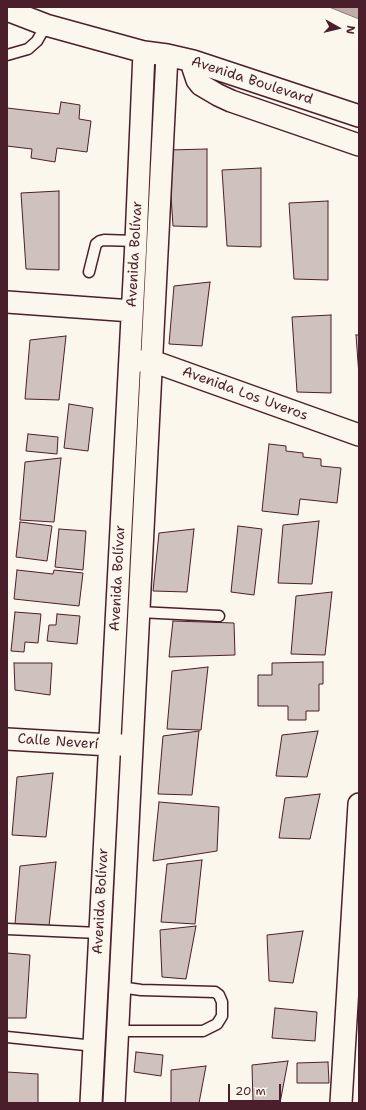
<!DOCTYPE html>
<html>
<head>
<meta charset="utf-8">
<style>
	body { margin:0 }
	#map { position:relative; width:366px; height:1110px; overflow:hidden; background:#fbf7ec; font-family:"Shantell Sans",sans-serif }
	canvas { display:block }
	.frame { position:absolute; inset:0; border:8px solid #4a1f2b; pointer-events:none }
	.north { position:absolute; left:318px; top:8px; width:40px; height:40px; -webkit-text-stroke:3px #fbf7ec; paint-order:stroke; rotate:98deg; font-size:11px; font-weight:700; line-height:16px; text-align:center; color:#4a1f2b }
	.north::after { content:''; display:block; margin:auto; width:14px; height:18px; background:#4a1f2b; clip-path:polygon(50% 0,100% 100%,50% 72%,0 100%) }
	.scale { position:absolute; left:228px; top:1084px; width:53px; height:18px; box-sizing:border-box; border:2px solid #4a1f2b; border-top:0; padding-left:5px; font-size:12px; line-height:14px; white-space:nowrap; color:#4a1f2b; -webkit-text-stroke:3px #fbf7ec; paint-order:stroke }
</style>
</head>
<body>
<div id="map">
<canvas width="366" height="1110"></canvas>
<div class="frame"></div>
<div class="north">N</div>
<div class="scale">20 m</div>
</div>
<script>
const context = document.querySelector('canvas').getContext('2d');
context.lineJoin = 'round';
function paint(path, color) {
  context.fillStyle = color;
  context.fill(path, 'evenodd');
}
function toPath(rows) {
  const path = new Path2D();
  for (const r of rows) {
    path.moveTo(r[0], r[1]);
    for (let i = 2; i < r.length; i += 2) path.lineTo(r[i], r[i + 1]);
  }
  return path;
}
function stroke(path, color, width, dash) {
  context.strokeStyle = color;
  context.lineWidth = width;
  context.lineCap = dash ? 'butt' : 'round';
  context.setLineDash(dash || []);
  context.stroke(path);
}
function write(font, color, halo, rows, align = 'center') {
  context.font = font + ' "Shantell Sans",sans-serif';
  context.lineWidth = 4;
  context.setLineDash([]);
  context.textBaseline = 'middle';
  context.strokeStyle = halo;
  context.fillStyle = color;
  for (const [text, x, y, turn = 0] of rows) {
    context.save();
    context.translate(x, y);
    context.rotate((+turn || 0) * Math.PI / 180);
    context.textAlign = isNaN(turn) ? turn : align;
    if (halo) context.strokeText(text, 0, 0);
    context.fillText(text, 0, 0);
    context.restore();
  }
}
const water = toPath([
	[329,7,359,7,359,19,329,7]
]);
const building = toPath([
	[61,102,80,105,79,119,91,121,87,152,57,148,55,162,31,158,32,149,7,146,7,108,59,114,61,102],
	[207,149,207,227,173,226,168,150,207,149],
	[261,168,261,247,227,246,222,170,261,168],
	[59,191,59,270,26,269,21,193,59,191],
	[328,201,328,280,294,279,289,203,328,201],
	[210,282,202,346,169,344,174,286,210,282],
	[331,315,331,393,297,392,292,317,331,315],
	[356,335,359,335,359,376,356,335],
	[66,336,59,400,25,399,30,340,66,336],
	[69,404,93,408,88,451,64,448,69,404],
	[28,434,58,437,57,454,26,451,28,434],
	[269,444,286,446,286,451,303,453,303,457,321,459,321,466,341,468,337,503,300,499,298,515,262,511,269,444],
	[61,458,54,522,20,520,25,462,61,458],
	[319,521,312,584,278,583,283,525,319,521],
	[20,522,52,526,47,561,16,557,20,522],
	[238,526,262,529,254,595,231,592,238,526],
	[59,529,86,531,83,570,55,567,59,529],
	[194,529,187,592,153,591,159,533,194,529],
	[17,570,53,574,54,570,83,573,79,606,14,599,17,570],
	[332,592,325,655,291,654,296,596,332,592],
	[15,612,41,614,38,643,25,642,24,652,11,651,15,612],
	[57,614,80,616,77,644,47,641,49,625,56,625,57,614],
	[173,621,234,623,235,655,169,657,173,621],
	[323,662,323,684,319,684,319,711,306,711,306,720,288,720,288,706,258,706,258,675,272,675,272,663,323,662],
	[14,663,52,663,50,695,15,690,14,663],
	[208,667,201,730,167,729,172,671,208,667],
	[199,731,192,795,158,794,163,736,199,731],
	[318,731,307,777,276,776,282,735,318,731],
	[53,773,46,837,12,835,17,777,53,773],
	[320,794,310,839,279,838,285,798,320,794],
	[159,802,219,807,217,851,153,861,159,802],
	[202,860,195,924,161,922,167,864,202,860],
	[56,862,49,926,15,924,20,866,56,862],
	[196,926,186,979,162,977,160,930,196,926],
	[303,931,293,983,269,981,267,935,303,931],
	[7,953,30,955,26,1018,7,1018,7,953],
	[275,1008,317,1012,315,1041,272,1038,275,1008],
	[136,1052,163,1055,161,1076,134,1072,136,1052],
	[288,1061,280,1103,253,1103,252,1065,288,1061],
	[328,1062,329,1083,297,1083,297,1063,328,1062],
	[206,1066,199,1103,171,1103,171,1070,206,1066],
	[7,1072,38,1074,38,1103,7,1103,7,1072]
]);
const service = toPath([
	[7,55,28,49,37,41,46,25],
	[89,272,96,244,100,241,104,240,136,241],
	[139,612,219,616],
	[7,929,99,933],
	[117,1031,203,1031,217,1024,222,1016,222,1002,219,995,215,992,141,990,120,987],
	[7,1037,95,1046]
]);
const minor = toPath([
	[7,10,46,25,144,52,167,55,193,61,359,116],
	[193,61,193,68,197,80,201,85,218,95,231,101,359,145],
	[7,302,132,311],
	[138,361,152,361,359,435],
	[7,739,110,745,124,745],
	[91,1103,136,241,144,52],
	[114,1103,167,55],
	[341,1103,359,804]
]);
const streetNames = [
	["Avenida Boulevard",252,81,18],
	["Avenida Bolívar",135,254,-87],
	["Avenida Los Uveros",245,394,20],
	["Avenida Bolívar",118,578,-87],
	["Calle Neverí",58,742,4],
	["Avenida Bolívar",101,901,-87]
];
paint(water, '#bfadaa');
stroke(water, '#907477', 1);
paint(building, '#cfc2bc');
stroke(building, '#4a1f2b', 1);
stroke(service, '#4a1f2b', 13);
stroke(minor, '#4a1f2b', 24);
stroke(service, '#fbf7ec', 10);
stroke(minor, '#fbf7ec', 21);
write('14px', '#4a1f2b', '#fbf7ec', streetNames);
</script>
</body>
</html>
